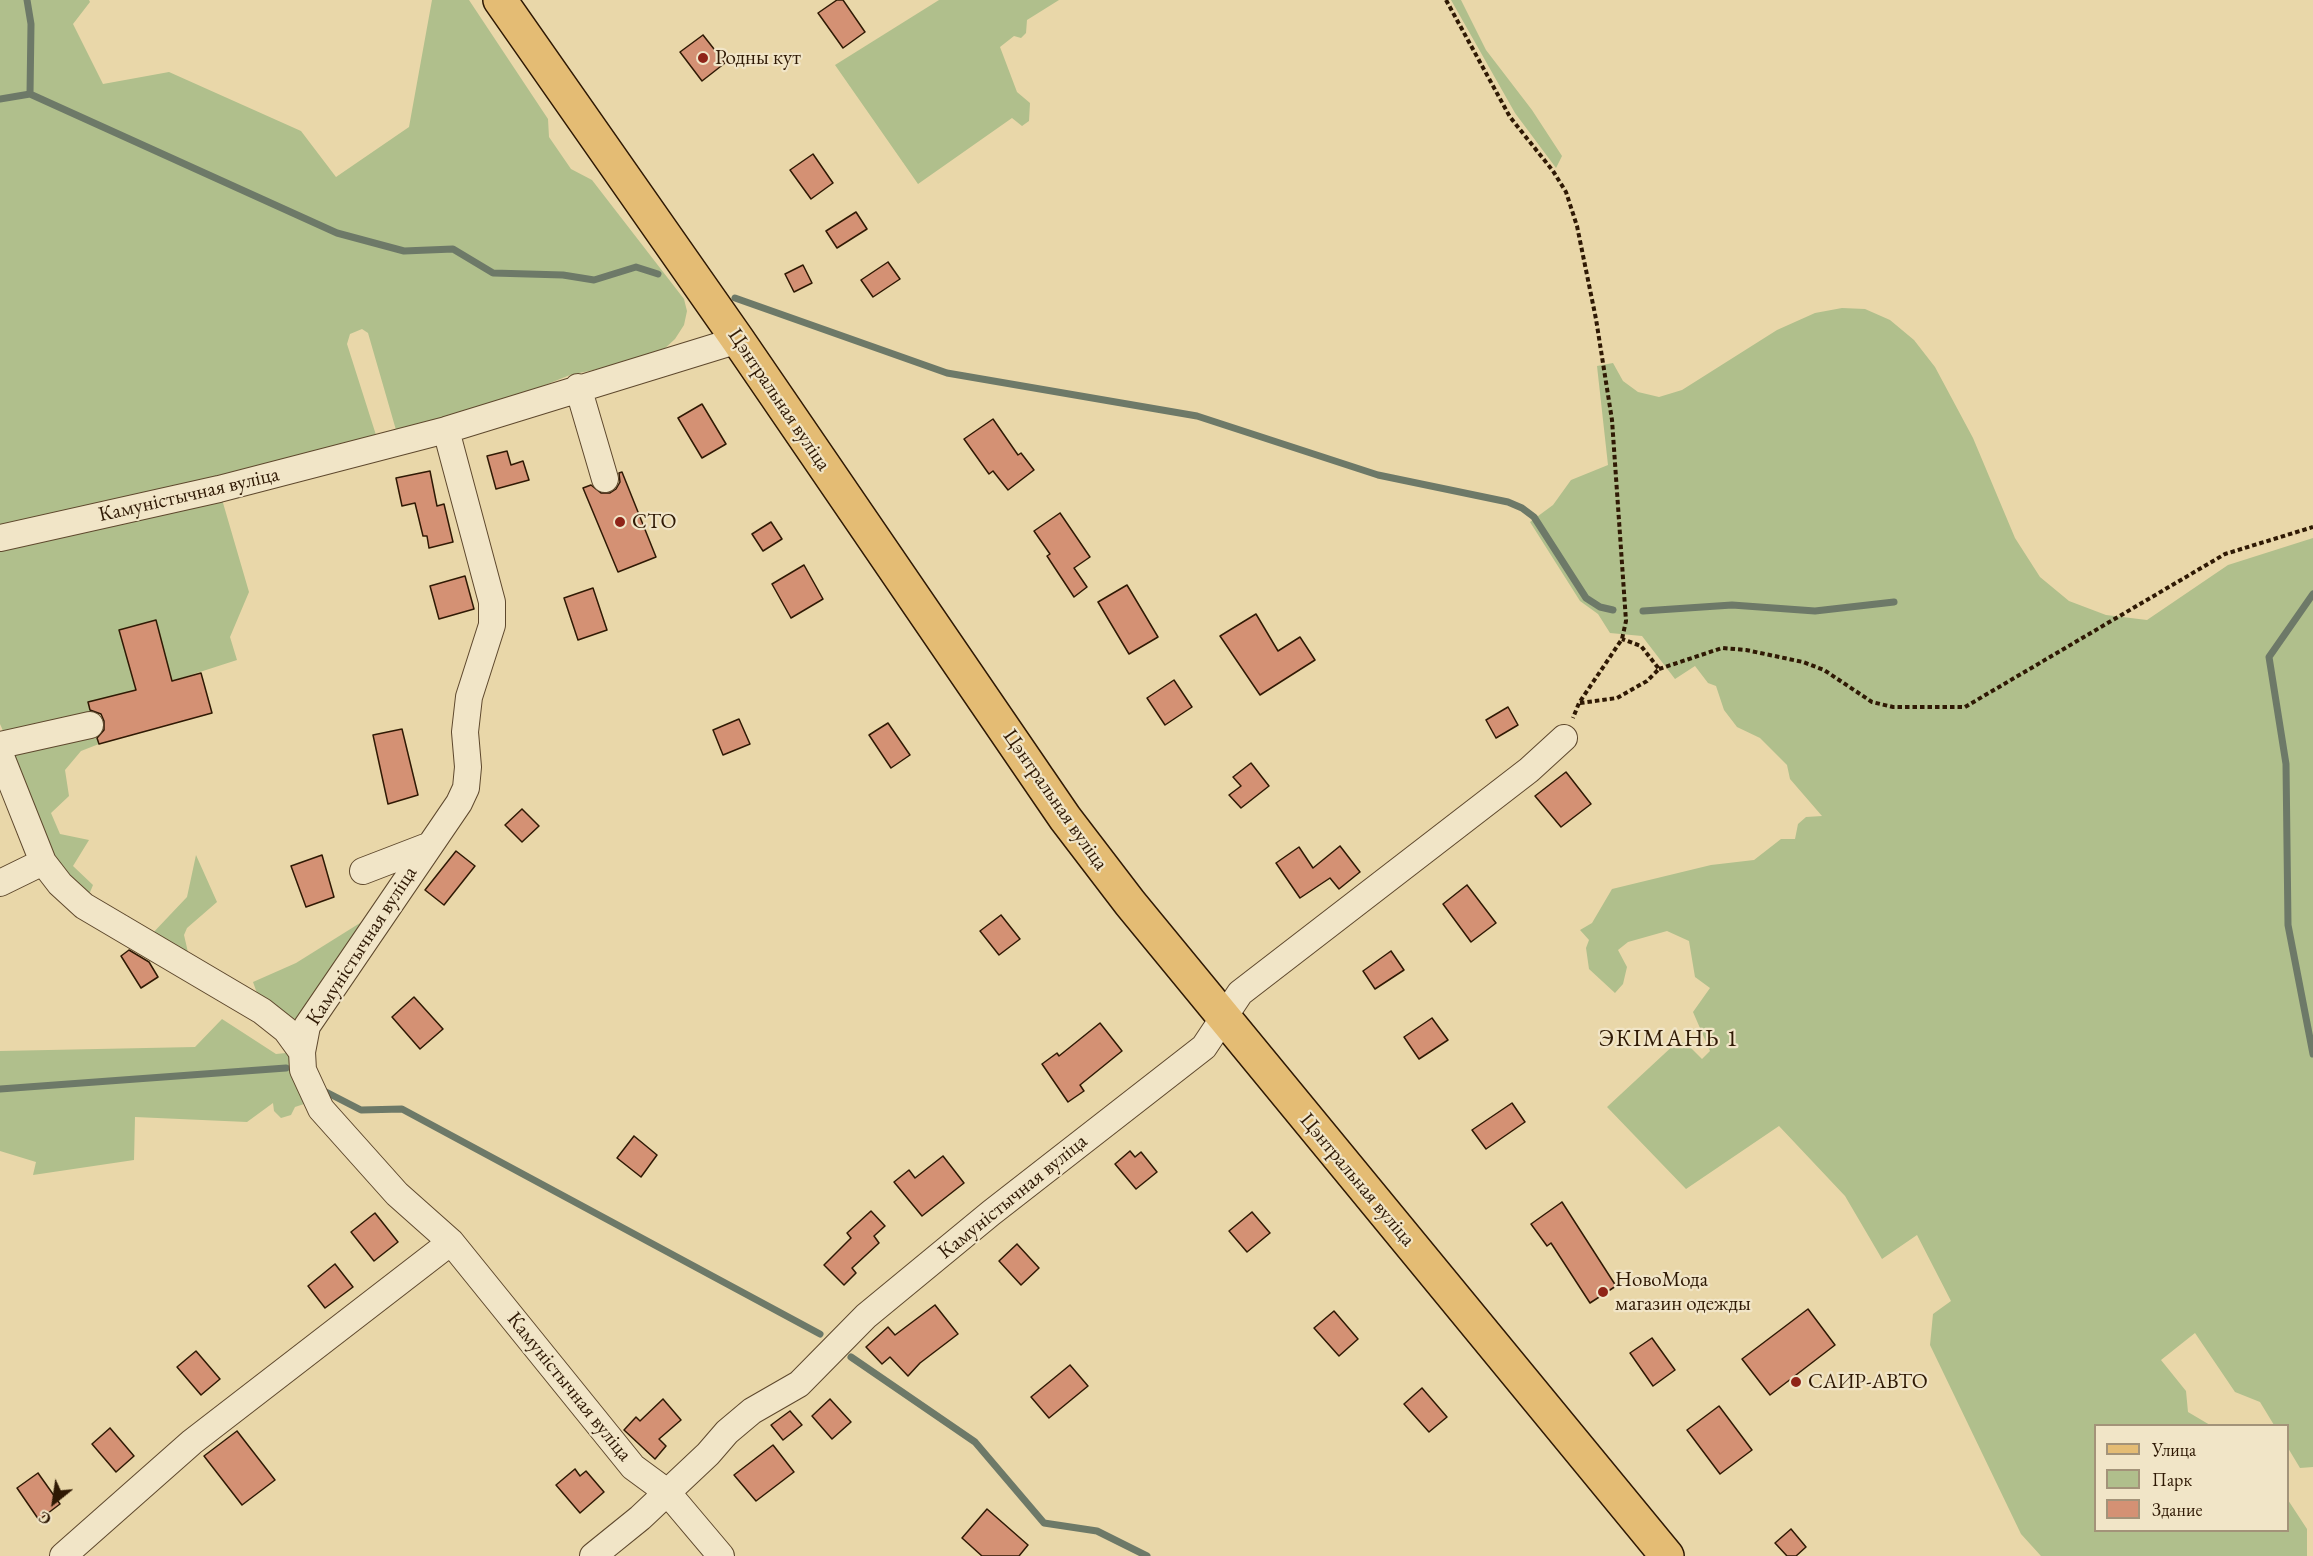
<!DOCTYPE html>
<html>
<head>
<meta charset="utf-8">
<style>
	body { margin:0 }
	#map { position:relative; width:2313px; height:1556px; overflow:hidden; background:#e9d7a9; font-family:"EB Garamond",serif }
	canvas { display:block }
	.legend { position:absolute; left:2094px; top:1424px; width:195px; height:108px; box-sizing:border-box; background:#f1e5c7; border:2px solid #a39379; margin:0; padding:8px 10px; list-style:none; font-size:18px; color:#2f1904 }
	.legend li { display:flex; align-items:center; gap:12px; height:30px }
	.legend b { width:30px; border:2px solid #a39379 }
	.north { position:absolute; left:24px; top:1472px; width:60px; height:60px; -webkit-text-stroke:4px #f1e5c7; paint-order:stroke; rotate:210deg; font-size:16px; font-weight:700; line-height:24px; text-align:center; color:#2f1904 }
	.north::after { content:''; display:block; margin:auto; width:21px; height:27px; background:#2f1904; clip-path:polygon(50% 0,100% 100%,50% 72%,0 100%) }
</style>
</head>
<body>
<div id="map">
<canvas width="2313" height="1556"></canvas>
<ul class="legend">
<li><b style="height:8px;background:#e4bc74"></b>Улица</li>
<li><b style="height:16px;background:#b0bf8c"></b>Парк</li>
<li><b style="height:16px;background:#d49174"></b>Здание</li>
</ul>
<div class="north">С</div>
</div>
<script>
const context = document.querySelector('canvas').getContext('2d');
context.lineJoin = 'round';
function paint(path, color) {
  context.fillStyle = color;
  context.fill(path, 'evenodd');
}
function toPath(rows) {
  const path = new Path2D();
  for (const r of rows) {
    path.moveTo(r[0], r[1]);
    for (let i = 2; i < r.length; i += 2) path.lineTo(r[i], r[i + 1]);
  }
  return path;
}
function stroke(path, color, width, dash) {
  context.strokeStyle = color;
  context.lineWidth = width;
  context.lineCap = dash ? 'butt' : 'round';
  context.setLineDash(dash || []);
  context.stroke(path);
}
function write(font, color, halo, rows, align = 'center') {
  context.font = font + ' "EB Garamond",serif';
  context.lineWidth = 4.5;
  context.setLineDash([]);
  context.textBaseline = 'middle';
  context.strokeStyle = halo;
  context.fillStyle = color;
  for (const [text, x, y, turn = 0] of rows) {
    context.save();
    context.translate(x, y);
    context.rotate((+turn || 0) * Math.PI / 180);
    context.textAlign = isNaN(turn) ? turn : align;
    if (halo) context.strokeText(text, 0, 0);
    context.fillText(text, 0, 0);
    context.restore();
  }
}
const green = toPath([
	[0,0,89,0,90,2,73,24,103,84,169,72,301,131,336,177,409,127,432,0,469,0,548,119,549,137,571,169,592,180,684,299,687,311,684,325,675,339,663,350,645,359,570,375,503,402,396,430,368,333,362,329,350,334,347,344,376,435,335,451,0,532],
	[939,0,1059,0,1027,20,1026,33,1021,38,1014,36,1000,47,1017,92,1030,103,1029,121,1022,126,1012,118,918,184,835,65],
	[1451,0,1461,0,1486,50,1532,110,1562,156,1556,168,1515,113],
	[1842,308,1865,309,1890,320,1914,340,1935,367,1973,438,2015,538,2040,577,2069,601,2106,615,2147,620,2228,565,2313,538,2313,1467,2300,1468,2288,1448,2288,1426,2274,1425,2260,1402,2235,1392,2195,1333,2161,1360,2186,1391,2188,1412,2210,1425,2096,1426,2096,1530,2288,1530,2288,1500,2307,1529,2307,1556,2041,1556,2021,1534,1930,1345,1933,1314,1951,1301,1917,1235,1882,1259,1845,1196,1779,1126,1686,1189,1607,1107,1677,1042,1686,1043,1702,1059,1710,1051,1693,1012,1710,988,1695,977,1689,941,1667,931,1628,942,1618,950,1627,967,1623,984,1615,993,1589,969,1586,948,1589,940,1580,930,1592,923,1612,889,1711,865,1754,860,1781,839,1795,839,1798,824,1806,817,1822,816,1790,779,1787,765,1760,738,1737,727,1724,710,1716,686,1708,683,1695,666,1675,679,1642,636,1610,633,1598,614,1580,601,1530,522,1553,505,1571,480,1608,465,1597,366,1613,363,1623,381,1638,392,1659,397,1682,390,1777,330,1815,313],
	[221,496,249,592,230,637,237,660,172,681,156,620,120,630,136,690,88,702,93,720,4,733,0,724,0,544],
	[95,729,99,744,81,751,65,770,69,796,51,813,60,834,89,840,73,866,93,885,86,902,63,881,11,748],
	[196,855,217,902,187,928,184,935,190,961,150,936,187,897],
	[368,918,317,1000,304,1104,295,1107,291,1115,281,1118,274,1111,273,1103,247,1122,135,1117,134,1160,33,1175,36,1162,0,1151,0,1051,195,1047,222,1019,276,1054,296,1052,258,996,253,982,296,963]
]);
const stream = toPath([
	[27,0,31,24,30,94],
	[0,99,30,94,337,233,404,251,453,249,493,273,563,275,594,280,636,267,658,274],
	[735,298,947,373,1197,416,1378,475,1508,502,1522,508,1534,517,1586,598,1600,607,1613,610],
	[2313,594,2269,657,2286,764,2288,925,2313,1054],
	[1643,611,1732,605,1815,611,1894,602],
	[0,1089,286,1068],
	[326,1092,361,1110,402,1109,820,1334],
	[851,1357,975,1442,1044,1523,1097,1531,1147,1556]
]);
const building = toPath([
	[837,0,843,0,865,32,843,48,818,13,837,0],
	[703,35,725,63,702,81,680,52,703,35],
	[813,154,833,183,811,199,790,170,813,154],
	[856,212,867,229,837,248,826,231,856,212],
	[888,262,900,279,873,297,861,280,888,262],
	[803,265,812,283,794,292,785,274,803,265],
	[702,404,726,444,702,458,678,418,702,404],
	[993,419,1018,455,1021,453,1034,470,1008,490,993,471,989,474,964,439,993,419],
	[507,451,511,465,523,461,529,480,496,489,487,456,507,451],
	[430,471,437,506,444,504,453,542,429,548,427,536,423,536,415,503,402,506,396,478,430,471],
	[622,472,656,557,618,572,583,488,591,485,601,493,610,493,616,489,620,482,619,473,622,472],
	[1060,513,1090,557,1074,568,1087,587,1074,597,1047,556,1050,554,1034,531,1060,513],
	[771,522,782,539,763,551,752,534,771,522],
	[804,565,823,599,791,618,772,584,804,565],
	[465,576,474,609,439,619,430,586,465,576],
	[1127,585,1158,637,1129,654,1098,602,1127,585],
	[593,588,607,630,578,640,564,598,593,588],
	[1256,614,1278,651,1300,637,1315,660,1260,695,1220,636,1256,614],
	[156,620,172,681,201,673,212,713,99,744,97,738,104,730,104,721,101,714,90,710,88,702,136,690,119,630,156,620],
	[1174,680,1192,707,1165,725,1147,698,1174,680],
	[1508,707,1518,725,1496,738,1486,720,1508,707],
	[739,719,750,744,723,755,713,730,739,719],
	[888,723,910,755,891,768,869,735,888,723],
	[402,729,418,795,388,804,373,735,402,729],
	[1251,763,1269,786,1241,808,1229,795,1241,786,1233,777,1251,763],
	[1566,772,1591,804,1561,827,1535,796,1566,772],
	[522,809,539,826,522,842,505,825,522,809],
	[1340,846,1360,872,1339,889,1330,878,1300,898,1276,863,1299,847,1313,868,1340,846],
	[456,851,475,866,444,905,425,890,456,851],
	[322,855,334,897,306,907,291,866,322,855],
	[1467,885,1496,923,1471,942,1443,904,1467,885],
	[1001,915,1020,939,999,955,980,931,1001,915],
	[129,950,149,962,158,977,141,988,121,956,129,950],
	[1391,951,1404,970,1375,989,1363,971,1391,951],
	[414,997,443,1029,420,1049,392,1017,414,997],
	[1432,1018,1448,1040,1419,1059,1404,1037,1432,1018],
	[1100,1023,1122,1051,1080,1085,1084,1091,1068,1102,1042,1064,1057,1053,1059,1056,1100,1023],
	[1512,1103,1525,1122,1486,1149,1472,1130,1512,1103],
	[634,1136,657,1155,641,1177,617,1158,634,1136],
	[1130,1151,1135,1157,1141,1152,1157,1172,1136,1189,1115,1164,1130,1151],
	[943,1156,964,1183,922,1216,894,1182,909,1170,915,1178,943,1156],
	[1562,1202,1616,1286,1590,1303,1551,1243,1547,1246,1531,1224,1562,1202],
	[871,1211,885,1226,874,1236,879,1243,852,1268,856,1273,844,1285,824,1265,851,1238,847,1233,871,1211],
	[1252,1212,1270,1233,1247,1252,1229,1231,1252,1212],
	[375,1213,398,1242,374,1261,351,1232,375,1213],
	[1017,1244,1039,1268,1021,1285,999,1261,1017,1244],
	[335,1264,353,1287,325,1308,308,1286,335,1264],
	[935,1305,958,1334,920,1363,908,1376,890,1357,882,1364,866,1347,888,1327,895,1335,935,1305],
	[1808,1309,1835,1345,1770,1395,1742,1359,1808,1309],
	[1334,1311,1358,1339,1339,1356,1314,1328,1334,1311],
	[1652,1338,1675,1370,1653,1386,1630,1353,1652,1338],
	[196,1351,220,1379,201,1395,177,1367,196,1351],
	[1070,1365,1088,1386,1049,1418,1031,1397,1070,1365],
	[1422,1388,1447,1417,1429,1432,1404,1404,1422,1388],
	[663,1399,681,1420,659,1439,666,1446,655,1459,624,1430,636,1417,640,1421,663,1399],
	[830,1399,851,1422,832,1439,812,1416,830,1399],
	[1719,1406,1752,1450,1720,1474,1687,1430,1719,1406],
	[790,1411,802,1425,783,1440,771,1425,790,1411],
	[110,1428,134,1456,116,1472,92,1444,110,1428],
	[237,1431,275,1480,242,1505,204,1456,237,1431],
	[773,1445,794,1472,756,1501,734,1475,773,1445],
	[575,1469,580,1476,586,1471,604,1492,580,1513,556,1485,575,1469],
	[38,1473,60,1504,39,1520,17,1488,38,1473],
	[987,1509,1028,1545,1019,1556,982,1556,962,1538,987,1509],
	[1791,1529,1806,1547,1796,1556,1787,1556,1775,1543,1791,1529]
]);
const path = toPath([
	[1446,0,1510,117,1553,171,1566,192,1577,226,1596,319,1612,420,1626,621,1622,639,1579,703,1573,718],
	[1659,669,1722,648,1746,650,1803,662,1824,670,1872,702,1893,707,1965,707,2225,554,2313,527],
	[1580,703,1617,698,1647,681,1659,669,1641,646,1622,639]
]);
const minor = toPath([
	[578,387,605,479],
	[446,430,492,602,492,625,469,697,465,732,468,767,466,788,459,803,307,1026,302,1052,303,1070,321,1109,397,1194,451,1242,633,1467,667,1492,721,1556],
	[0,538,219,489,446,430,738,340],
	[0,745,90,725],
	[0,754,43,862,0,883],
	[43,862,60,884,84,906,262,1011,286,1030,302,1052],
	[363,871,428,846],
	[63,1556,192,1442,451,1242],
	[593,1556,640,1518,708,1454,727,1432,752,1411,799,1384,866,1316,991,1213,1204,1047,1240,993,1529,770,1564,738]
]);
const major = toPath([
	[500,0,738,340,1065,818,1130,903,1667,1556]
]);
const markers = [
	[703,58,6,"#8f2418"],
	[620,522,6,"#8f2418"],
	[1603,1292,6,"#8f2418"],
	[1796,1382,6,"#8f2418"]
];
const poiNames = [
	["Родны кут",715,58],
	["СТО",632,522],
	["НовоМода",1615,1280],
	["магазин одежды",1615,1304],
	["САИР-АВТО",1808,1382]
];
const streetNames = [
	["Цэнтральная вуліца",779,400,56],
	["Камуністычная вуліца",189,495,-13],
	["Цэнтральная вуліца",1055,800,55],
	["Камуністычная вуліца",362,946,-57],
	["Цэнтральная вуліца",1357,1180,50],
	["Камуністычная вуліца",1013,1197,-39],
	["Камуністычная вуліца",569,1387,51]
];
const quarterNames = [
	["ЭКІМАНЬ 1",1669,1039]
];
paint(green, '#b0bf8c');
stroke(stream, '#6d7968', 7);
paint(building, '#d49174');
stroke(building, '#2f1904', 1.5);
stroke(minor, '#5e482d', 28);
stroke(major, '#2f1904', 36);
stroke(path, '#2f1904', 4, [4.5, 3]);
stroke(minor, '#f1e5c7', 26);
stroke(major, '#e4bc74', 33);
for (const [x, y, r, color] of markers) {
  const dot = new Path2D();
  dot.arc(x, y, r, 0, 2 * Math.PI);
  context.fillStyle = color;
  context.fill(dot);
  stroke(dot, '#f1e5c7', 2);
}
write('21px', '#2f1904', '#f1e5c7', poiNames, 'left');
write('21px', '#2f1904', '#f1e5c7', streetNames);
context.letterSpacing = '1.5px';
write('24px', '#2f1904', '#f1e5c7', quarterNames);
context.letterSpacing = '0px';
</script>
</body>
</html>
